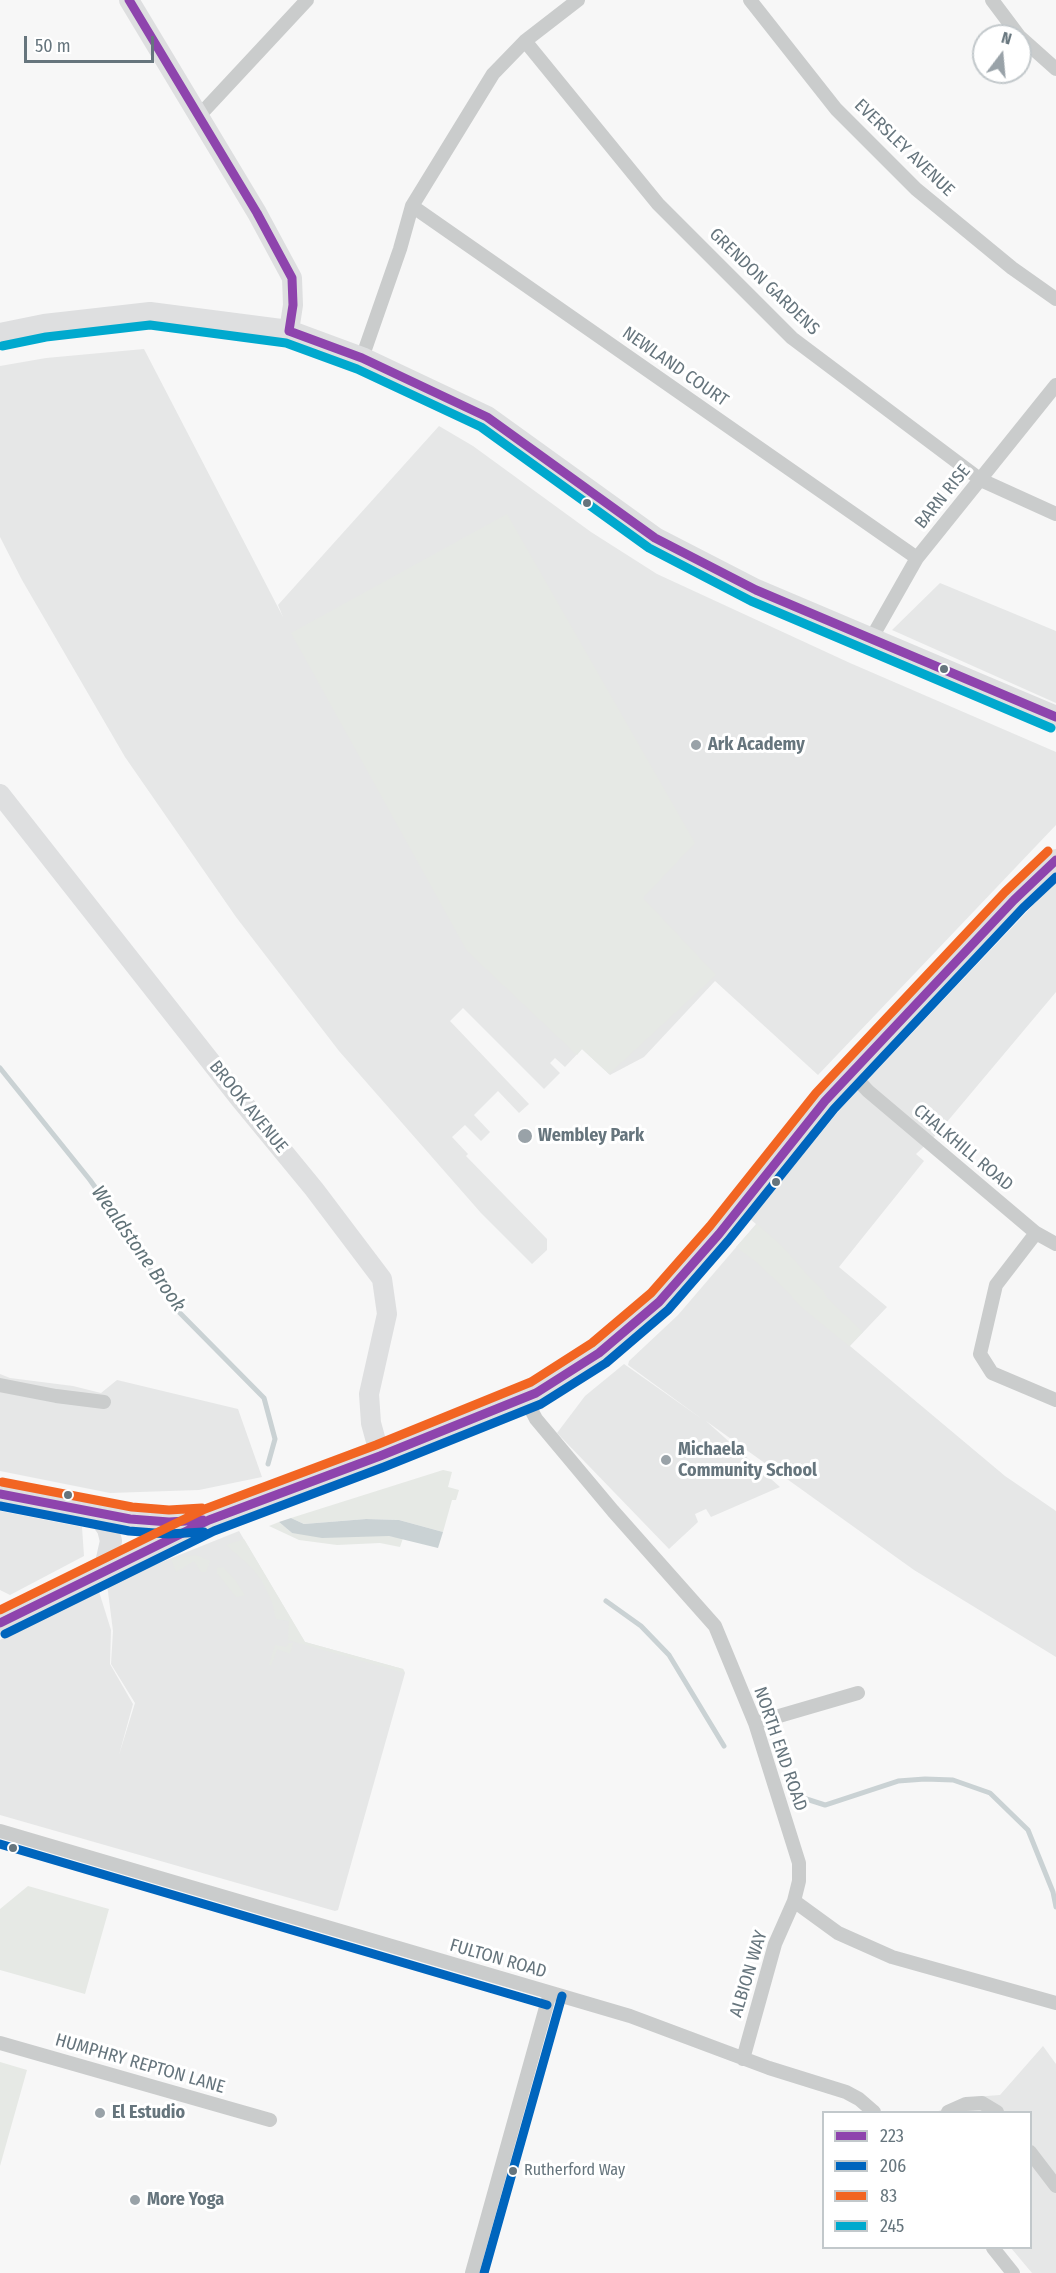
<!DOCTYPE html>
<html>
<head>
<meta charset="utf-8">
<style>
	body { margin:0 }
	#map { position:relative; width:1056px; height:2273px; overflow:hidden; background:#f7f7f7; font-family:"Fira Sans Condensed",sans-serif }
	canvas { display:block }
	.legend { position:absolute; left:822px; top:2111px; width:210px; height:138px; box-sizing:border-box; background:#fff; border:2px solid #c2c8cb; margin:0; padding:8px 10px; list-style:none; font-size:18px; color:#66757d }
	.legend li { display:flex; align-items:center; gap:12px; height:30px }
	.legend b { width:30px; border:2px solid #c2c8cb }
	.north { position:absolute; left:972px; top:24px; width:60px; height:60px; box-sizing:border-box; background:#fff; border:2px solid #c2c8cb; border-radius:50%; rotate:16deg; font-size:16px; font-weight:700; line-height:24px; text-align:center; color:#66757d }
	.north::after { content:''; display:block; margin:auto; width:21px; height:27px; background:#99a2a8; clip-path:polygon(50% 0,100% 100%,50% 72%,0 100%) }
	.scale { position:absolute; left:24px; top:36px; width:130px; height:27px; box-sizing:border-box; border:3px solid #66757d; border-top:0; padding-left:8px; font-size:18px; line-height:21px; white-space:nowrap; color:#66757d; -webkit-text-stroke:4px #fff; paint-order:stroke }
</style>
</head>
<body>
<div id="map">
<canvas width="1056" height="2273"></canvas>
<ul class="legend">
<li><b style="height:8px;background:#8e44ad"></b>223</li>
<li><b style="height:8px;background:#0065bd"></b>206</li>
<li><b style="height:8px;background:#f26522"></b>83</li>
<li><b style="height:8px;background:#00a9ce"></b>245</li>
</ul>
<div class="north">N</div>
<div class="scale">50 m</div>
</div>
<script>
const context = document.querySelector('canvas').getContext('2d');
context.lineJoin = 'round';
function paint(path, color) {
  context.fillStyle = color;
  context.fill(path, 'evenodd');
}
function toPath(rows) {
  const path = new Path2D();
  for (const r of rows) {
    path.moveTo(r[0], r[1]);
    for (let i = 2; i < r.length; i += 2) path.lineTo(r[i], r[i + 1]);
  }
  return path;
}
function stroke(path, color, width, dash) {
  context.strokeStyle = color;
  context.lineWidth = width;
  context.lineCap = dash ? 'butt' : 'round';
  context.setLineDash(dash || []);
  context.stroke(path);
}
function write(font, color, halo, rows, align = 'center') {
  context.font = font + ' "Fira Sans Condensed",sans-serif';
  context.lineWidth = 6;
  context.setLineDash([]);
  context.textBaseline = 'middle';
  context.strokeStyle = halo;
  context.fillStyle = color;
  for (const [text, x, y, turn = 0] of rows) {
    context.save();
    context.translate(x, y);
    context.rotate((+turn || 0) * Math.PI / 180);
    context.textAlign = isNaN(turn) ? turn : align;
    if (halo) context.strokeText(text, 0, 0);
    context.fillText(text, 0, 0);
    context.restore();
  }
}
const built = toPath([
	[144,349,283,617,278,605,439,426,473,446,591,532,657,574,850,663,1056,752,1056,825,818,1075,715,981,644,1057,610,1075,582,1049,565,1067,555,1058,550,1063,560,1073,544,1089,463,1008,450,1021,529,1104,519,1113,498,1091,474,1115,490,1132,481,1141,465,1125,452,1137,468,1154,466,1156,547,1239,547,1250,532,1264,481,1213,339,1051,236,917,125,757,22,580,0,537,0,366,46,358],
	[940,583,1056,631,1056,703,892,630],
	[1056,881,1056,992,936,1135,916,1154,924,1161,839,1267,887,1307,850,1346,1005,1476,1056,1511,1056,1657,914,1570,706,1421,780,1487,711,1517,706,1509,695,1514,698,1522,669,1549,557,1433,585,1396,624,1364,702,1419,628,1365,629,1361,678,1315,756,1224,750,1219,842,1107],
	[0,1374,10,1378,73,1386,101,1393,117,1380,238,1409,262,1477,199,1490,110,1493,0,1471],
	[0,1511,82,1527,84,1556,10,1595,0,1590],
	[239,1531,305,1642,403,1669,405,1673,338,1910,335,1911,0,1815,0,1640,96,1582,111,1630,110,1664,133,1704,119,1755,135,1703,111,1664,113,1631,107,1584],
	[1043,2046,1056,2064,1056,2273,1032,2273,1011,2248,1030,2248,1030,2112,936,2112,973,2097,1000,2095]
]);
const green = toPath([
	[507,514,695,843,643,898,716,975,609,1074,582,1049,577,1055,467,951,291,633],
	[757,1224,782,1246,811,1279,823,1290,827,1298,863,1332,849,1346,800,1306,785,1289,755,1261,736,1247],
	[443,1470,452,1472,448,1487,459,1490,456,1500,452,1500,443,1532,399,1520,366,1519,304,1524,291,1518],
	[279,1522,292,1533,389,1536,403,1538,400,1547,380,1543,337,1545,299,1540,269,1526],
	[244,1539,305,1642,403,1669,405,1673,288,1640,289,1621,276,1619,272,1602,262,1581,251,1567,226,1545],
	[196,1555,210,1561,206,1572,201,1572,194,1561,176,1572,171,1559],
	[220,1567,224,1568,235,1580,245,1595,236,1597,217,1573,217,1568],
	[289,1643,293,1643,290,1654,277,1649,271,1666,269,1665,275,1645,286,1647],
	[28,1886,109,1909,85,1994,0,1970,0,1909],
	[0,2062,27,2070,0,2166]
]);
const water = toPath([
	[291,1518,304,1524,366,1519,399,1520,443,1532,438,1548,389,1536,322,1538,292,1533,279,1522]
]);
const stream = toPath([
	[0,1068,90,1180,122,1225,175,1308,264,1398,275,1439,268,1464],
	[606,1601,641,1626,669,1655,724,1746],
	[797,1796,825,1805,898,1781,925,1779,953,1780,990,1793,1028,1830,1053,1892,1056,1907]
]);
const street = toPath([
	[750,0,836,109,916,189,1012,268,1056,299],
	[992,0,1019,36],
	[1020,37,1056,69],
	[525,41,658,204,792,338,981,480,1056,514],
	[198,117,307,0],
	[412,206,917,558],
	[362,358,400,249,412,206,493,74,525,41,578,0],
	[871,639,917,558,1056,385],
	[851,1073,868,1091,1036,1233,1056,1244],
	[1036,1233,996,1285,980,1354,992,1373,1056,1400],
	[0,1385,56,1396,104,1402],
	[525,1398,536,1419,613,1511,715,1626,755,1723,799,1863,799,1881,794,1901,838,1933,892,1957,1056,2003],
	[755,1723,858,1693],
	[0,1831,630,2016,769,2068,846,2092,859,2099,874,2112],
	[0,2043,270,2120],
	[743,2059,775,1944,794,1901],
	[948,2112,966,2104,982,2103,997,2112],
	[1030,2152,1056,2186],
	[993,2248,1013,2273],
	[472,2273,550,1993]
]);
const secondary = toPath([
	[129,0,257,213,292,278,293,305,289,331],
	[0,794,240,1099,314,1189,382,1279,387,1314,369,1394,371,1423,380,1456]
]);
const primary = toPath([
	[0,334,44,325,150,313,289,331,362,358,487,417,655,538,756,590,1056,717],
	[0,1494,130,1519,169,1522,209,1520,293,1490,474,1419,536,1393,571,1372,599,1353,659,1302,719,1234,825,1101,1014,900,1056,860],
	[88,1512,101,1519,108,1529,111,1541,104,1572],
	[0,1623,199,1524]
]);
const bus1 = toPath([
	[129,0,257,213,292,278,293,305,289,331],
	[289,331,362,358,487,417,655,538,756,590,1056,717],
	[0,1494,130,1519,169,1522,203,1520],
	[0,1623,209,1520,380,1456,536,1393,599,1353,659,1302,719,1234,825,1101,1014,900,1056,860]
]);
const bus2 = toPath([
	[0,1506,129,1531,168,1534,204,1532],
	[5,1634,214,1531,384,1467,541,1404,606,1363,668,1310,728,1241,834,1109,1023,908,1056,877],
	[0,1844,547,2005],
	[484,2273,562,1996]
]);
const bus3 = toPath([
	[2,1482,132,1507,169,1510,202,1508],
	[0,1610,205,1509,376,1445,531,1382,592,1343,651,1293,710,1226,816,1093,1005,892,1048,851]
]);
const bus4 = toPath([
	[2,346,46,337,150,325,286,343,357,369,481,427,649,548,751,601,1051,728]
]);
const markers = [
	[587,503,5,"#66757d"],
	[944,669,5,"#66757d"],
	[696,745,6,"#99a2a8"],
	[525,1136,8,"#99a2a8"],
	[776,1182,5,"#66757d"],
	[666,1460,6,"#99a2a8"],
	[68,1495,5,"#66757d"],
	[13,1848,5,"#66757d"],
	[100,2113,6,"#99a2a8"],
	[513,2171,5,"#66757d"],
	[135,2200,6,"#99a2a8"]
];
const busNames = [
	["Rutherford Way",524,2171]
];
const streetNames = [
	["EVERSLEY AVENUE",904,148,44],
	["GRENDON GARDENS",764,282,44],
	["NEWLAND COURT",675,367,35],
	["BARN RISE",943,497,-51],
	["BROOK AVENUE",248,1107,51],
	["CHALKHILL ROAD",963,1148,40],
	["NORTH END ROAD",780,1749,71],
	["FULTON ROAD",498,1959,16],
	["ALBION WAY",749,1974,-73],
	["HUMPHRY REPTON LANE",140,2064,16]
];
const poiNames = [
	["Ark Academy",708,745],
	["Wembley Park",538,1136],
	["Michaela",678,1450],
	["Community School",678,1471],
	["El Estudio",112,2113],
	["More Yoga",147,2200]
];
const waterNames = [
	["Wealdstone Brook",138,1249,55]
];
paint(built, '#e6e7e7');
paint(green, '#e6e9e5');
paint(water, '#cad2d4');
stroke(stream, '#cad2d4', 5);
stroke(street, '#cacccc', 14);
stroke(secondary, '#dedfe0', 20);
stroke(primary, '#dedfe0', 22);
stroke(bus1, '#8e44ad', 9);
stroke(bus2, '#0065bd', 9);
stroke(bus3, '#f26522', 9);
stroke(bus4, '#00a9ce', 9);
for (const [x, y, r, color] of markers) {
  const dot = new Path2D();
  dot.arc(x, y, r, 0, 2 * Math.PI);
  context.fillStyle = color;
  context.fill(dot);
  stroke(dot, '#fff', 2);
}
write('16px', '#66757d', '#fff', busNames, 'left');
write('18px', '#66757d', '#fff', streetNames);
write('bold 18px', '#66757d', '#fff', poiNames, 'left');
write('italic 20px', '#617378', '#fff', waterNames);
</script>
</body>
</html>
